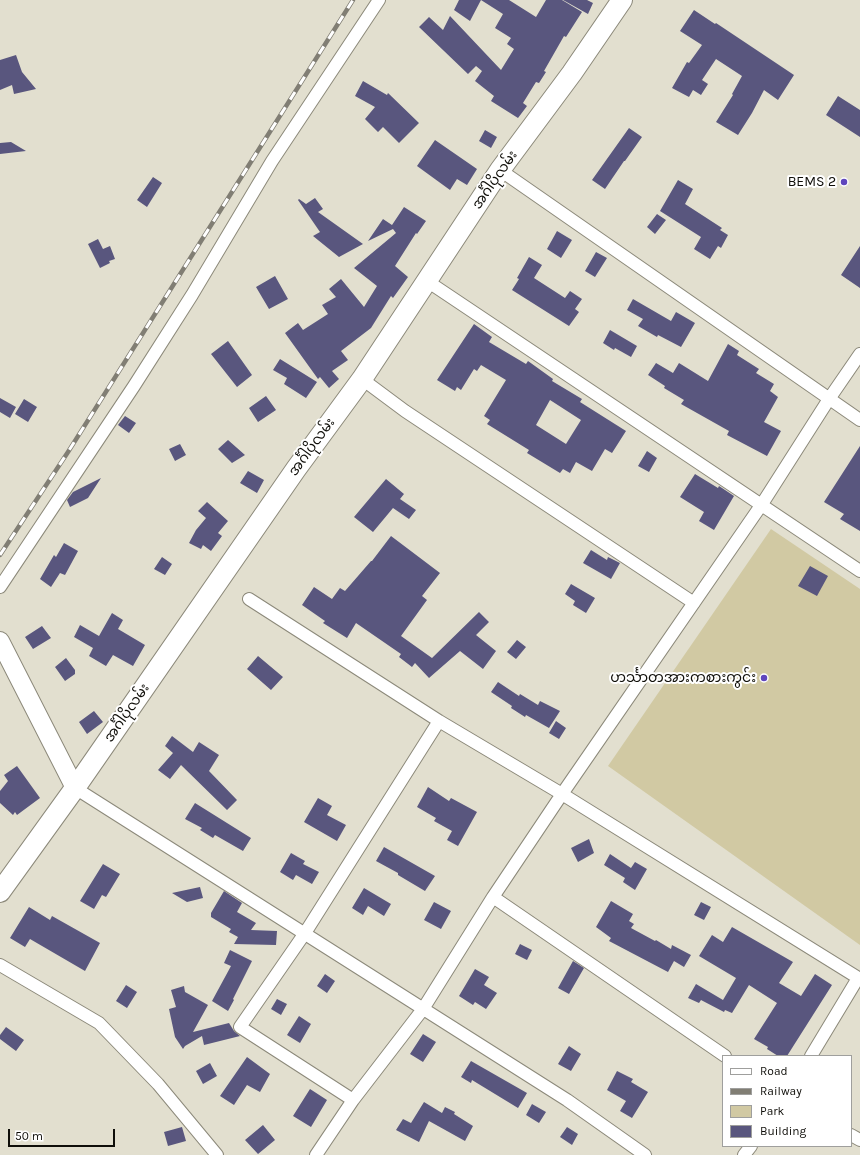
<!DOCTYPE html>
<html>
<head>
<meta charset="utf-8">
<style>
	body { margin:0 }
	#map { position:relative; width:860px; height:1155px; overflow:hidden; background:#e2dfcf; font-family:Karla,sans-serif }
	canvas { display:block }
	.legend { position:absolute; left:722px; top:1055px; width:130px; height:92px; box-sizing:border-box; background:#fff; border:1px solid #9f9f9d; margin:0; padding:5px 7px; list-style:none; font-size:12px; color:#0f0e09 }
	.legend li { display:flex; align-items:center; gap:8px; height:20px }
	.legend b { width:20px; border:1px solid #9f9f9d }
	.scale { position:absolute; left:8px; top:1129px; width:107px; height:18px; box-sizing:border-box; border:2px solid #0f0e09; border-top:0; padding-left:5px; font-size:12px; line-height:14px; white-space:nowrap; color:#0f0e09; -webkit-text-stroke:3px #fff; paint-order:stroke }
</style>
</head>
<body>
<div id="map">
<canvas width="860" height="1155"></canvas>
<ul class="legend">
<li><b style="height:5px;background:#fff"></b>Road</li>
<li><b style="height:5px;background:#817e74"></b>Railway</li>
<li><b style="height:11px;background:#d1c9a3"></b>Park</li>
<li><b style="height:11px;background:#59567e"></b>Building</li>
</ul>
<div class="scale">50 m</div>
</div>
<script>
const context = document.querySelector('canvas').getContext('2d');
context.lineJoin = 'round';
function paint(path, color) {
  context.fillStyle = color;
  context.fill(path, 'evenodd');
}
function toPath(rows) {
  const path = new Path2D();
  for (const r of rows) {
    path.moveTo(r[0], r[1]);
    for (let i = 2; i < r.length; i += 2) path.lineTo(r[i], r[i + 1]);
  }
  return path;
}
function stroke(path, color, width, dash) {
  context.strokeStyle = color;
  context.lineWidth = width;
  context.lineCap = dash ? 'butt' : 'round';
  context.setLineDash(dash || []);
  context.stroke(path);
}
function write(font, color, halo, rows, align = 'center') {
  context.font = font + ' Karla,"Noto Sans Myanmar",sans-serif';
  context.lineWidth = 4;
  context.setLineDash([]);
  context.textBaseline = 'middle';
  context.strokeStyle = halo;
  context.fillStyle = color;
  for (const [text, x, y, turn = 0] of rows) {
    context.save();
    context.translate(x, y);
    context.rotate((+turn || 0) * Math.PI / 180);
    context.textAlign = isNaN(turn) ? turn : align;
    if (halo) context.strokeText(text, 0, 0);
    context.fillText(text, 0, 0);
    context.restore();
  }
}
const green = toPath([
	[771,529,860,589,860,945,608,766]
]);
const building = toPath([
	[459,0,509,0,536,17,546,0,562,0,582,12,566,37,564,36,544,71,546,72,539,83,536,82,523,103,527,106,518,118,491,101,494,96,475,81,482,71,476,66,468,74,419,27,429,17,443,30,450,16,501,70,514,49,507,44,511,38,495,28,503,14,481,0,470,21,454,10],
	[563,0,587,0,593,3,588,14],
	[694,10,715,24,716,23,794,75,778,100,764,90,752,113,738,135,716,122,733,95,732,94,742,76,716,59,702,80,708,84,701,95,693,90,689,97,672,88,687,62,689,63,702,45,680,31],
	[16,55,22,72,36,89,14,94,12,85,0,90,0,60],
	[363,81,387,95,388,93,419,123,399,143,383,127,378,132,365,119,375,107,355,96],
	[838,96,860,110,860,137,826,115],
	[629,128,642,137,625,161,624,161,605,189,592,180],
	[485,130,497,137,491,148,479,141],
	[435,140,477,169,467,185,457,179,450,190,417,166],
	[11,142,26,151,0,154,0,143],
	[153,177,162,183,147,207,137,200],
	[678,180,693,189,685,204,722,228,720,230,728,235,721,248,718,246,710,259,694,249,701,237,660,211],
	[315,198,323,209,318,212,363,244,339,257,313,236,320,232,298,200,299,199,306,204],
	[404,207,426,221,417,234,416,233,395,266,408,277,393,298,391,296,371,328,341,351,348,360,332,371,339,379,329,388,320,377,318,379,285,333,298,323,303,330,328,314,322,305,336,297,329,289,341,279,364,307,377,286,354,268,396,233,393,229,368,241,383,219,392,225],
	[657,214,666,220,655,234,647,227],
	[557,231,572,240,561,258,547,249],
	[98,239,103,249,110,246,115,259,109,261,110,263,100,268,88,244],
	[860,246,860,288,841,275],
	[596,252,607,258,595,277,585,271],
	[529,257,542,265,534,278,565,298,570,291,582,299,575,309,579,312,569,326,512,290,519,279,517,278],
	[275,276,288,299,269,309,256,287],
	[633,299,671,321,676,312,695,323,681,347,658,335,657,337,638,326,643,319,627,310],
	[474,324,492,337,489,342,526,364,528,361,553,379,552,381,582,399,580,402,626,431,612,453,605,449,592,471,576,462,570,473,563,469,560,473,527,453,529,450,487,424,490,420,484,416,506,380,481,365,477,371,474,369,461,390,457,387,455,391,437,380],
	[550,400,581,420,566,444,536,425],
	[610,330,637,346,631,357,615,348,614,350,603,343],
	[228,341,252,375,237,387,211,354],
	[728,344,739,351,737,355,759,369,756,373,774,384,770,391,778,397,764,422,781,431,767,456,727,435,729,431,681,404,684,400,664,388,665,386,648,375,656,363,673,373,679,363,708,381],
	[280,359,317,382,306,398,284,384,287,378,273,370],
	[266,396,276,410,258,422,249,408],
	[0,398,16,407,10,418,0,412],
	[24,399,37,407,28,422,15,414],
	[125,416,136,423,129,433,118,425],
	[228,440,245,455,232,463,218,449],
	[180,444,186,455,175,461,169,449],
	[860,446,860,531,840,519,844,514,824,502],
	[647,451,657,458,649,472,638,466],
	[248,471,264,480,257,493,240,483],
	[695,474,718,488,719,486,734,496,714,530,699,521,704,512,680,497],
	[101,478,88,498,70,507,67,500,73,492],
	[386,479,404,494,400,499,416,510,409,519,393,508,373,532,354,517],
	[207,502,228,521,218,533,222,536,211,551,203,545,201,549,189,543,196,530,206,518,198,511],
	[391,536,440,573,422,596,427,600,401,636,432,658,479,612,489,622,476,635,496,651,483,669,460,651,429,678,415,663,412,667,399,657,401,654,356,623,347,638,323,623,325,621,302,605,314,587,332,599,340,588,345,591,371,561,372,561],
	[64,543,78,551,65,575,60,573,51,587,40,579,54,555,56,557],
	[591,550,607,560,608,557,620,563,611,579,583,563],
	[162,557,172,564,165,575,154,569],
	[810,566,828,576,817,596,798,586],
	[571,584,595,598,586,613,573,605,575,601,565,594],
	[112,613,123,620,118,629,145,645,133,666,113,655,106,666,89,656,93,648,74,637,80,625,99,636],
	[42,626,51,638,33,649,25,637],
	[517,640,526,647,516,659,507,652],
	[258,656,283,677,271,690,247,669],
	[66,658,75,670,75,674,65,681,55,667],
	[498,682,519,696,520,694,538,705,540,701,560,711,549,728,526,715,525,717,511,708,512,706,491,692],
	[94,711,103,722,87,734,79,722],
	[556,721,566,728,559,739,549,733],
	[172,736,193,752,199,742,219,755,209,771,237,800,227,810,181,765,170,779,158,770,173,753,165,746],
	[17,766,40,798,17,815,15,812,13,815,0,803,0,791,8,781,4,775],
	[428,787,449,801,451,798,477,812,458,846,447,840,452,831,434,821,436,818,417,807],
	[318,798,332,806,327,815,346,825,337,841,304,822],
	[195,803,251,838,243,851,215,835,213,838,200,830,202,828,185,819],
	[589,839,594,853,578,862,571,848],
	[384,847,435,876,425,891,398,875,398,873,376,861],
	[291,853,305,861,303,864,319,872,312,884,296,875,293,880,280,872],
	[610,854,631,868,635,862,647,869,635,890,623,882,625,878,604,865],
	[103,864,120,874,106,897,102,895,94,909,80,901],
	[200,887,203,898,187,902,172,893],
	[364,888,391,904,384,916,368,906,363,915,352,908],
	[224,891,242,903,237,912,256,923,251,930,277,931,276,945,234,944,238,937,229,932,231,929,211,917,211,913],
	[611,901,633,914,629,921,634,924,631,928,655,941,656,940,671,949,672,945,691,955,684,967,674,961,668,972,609,941,611,938,596,927],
	[434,902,451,911,441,929,424,920],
	[701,902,711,907,704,920,694,915],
	[29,907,50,920,52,916,100,943,85,971,30,939,25,947,10,938],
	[732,927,793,962,779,983,801,996,815,974,832,985,787,1056,778,1056,767,1049,768,1047,754,1039,777,1003,749,985,732,1013,725,1010,724,1012,701,1000,699,1003,688,998,696,984,723,1000,736,978,699,956,712,935,723,942],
	[520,944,532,950,527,960,515,954],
	[230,950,252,961,233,999,234,1000,228,1011,212,1001,231,966,224,963],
	[573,961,584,968,569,994,558,988],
	[475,969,489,977,484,985,497,993,486,1009,475,1002,473,1005,459,996],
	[325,974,335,981,327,993,317,986],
	[126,985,137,992,127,1008,116,1001],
	[184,986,185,992,208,1005,193,1032,229,1023,234,1031,240,1036,204,1045,202,1036,185,1046,183,1049,175,1037,169,1009,176,1007,171,990],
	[277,999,287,1004,281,1015,271,1009],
	[299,1016,311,1024,300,1043,287,1035],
	[6,1027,24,1040,16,1051,0,1039,0,1035],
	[423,1034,436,1042,423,1062,410,1054],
	[569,1046,581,1054,571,1071,558,1064],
	[247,1057,270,1074,260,1092,247,1085,234,1105,220,1096],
	[471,1061,527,1093,518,1108,472,1080,471,1083,461,1077],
	[210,1063,217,1076,203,1084,196,1071],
	[617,1071,633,1079,631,1082,648,1092,632,1118,620,1111,626,1101,607,1090],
	[310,1089,327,1100,311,1127,293,1116],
	[424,1102,442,1113,445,1107,455,1112,454,1114,473,1126,465,1141,429,1121,419,1142,396,1130,403,1119,411,1123],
	[532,1104,546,1112,539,1123,526,1115],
	[263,1125,275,1140,258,1154,245,1140],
	[182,1127,186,1141,168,1146,164,1132],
	[567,1127,578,1134,572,1145,560,1137]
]);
const street = toPath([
	[500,170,860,420],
	[427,281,860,571],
	[362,379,405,411,694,603],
	[0,587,134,386,192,295,272,161,379,0],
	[249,599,439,721,562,794,860,979],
	[75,788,567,1100,645,1155],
	[493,897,725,1056],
	[0,965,99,1023,158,1084,217,1155],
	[811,1056,858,978],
	[353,1100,240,1027,305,933,439,721],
	[851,1135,860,1140],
	[316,1155,353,1100,423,1009,493,897,562,794,762,504,829,399,860,354],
	[744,1155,751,1146]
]);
const secondary = toPath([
	[0,641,75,788]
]);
const primary = toPath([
	[0,892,75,788,296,469,362,379,500,170,572,73,622,0]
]);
const rail = toPath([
	[0,555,68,452,353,0]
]);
const markers = [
	[844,182,4,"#5e45bd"],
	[764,678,4,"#5e45bd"]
];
const streetNames = [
	["အင်္ဂါပိုလမ်း",495,180,-55],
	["အင်္ဂါပိုလမ်း",312,447,-54],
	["အင်္ဂါပိုလမ်း",127,713,-55]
];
const poiNames = [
	["BEMS 2",836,182],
	["ဟင်္သာတအားကစားကွင်း",756,678]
];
paint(green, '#d1c9a3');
paint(building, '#59567e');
stroke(street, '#8c897a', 14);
stroke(secondary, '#8c897a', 20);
stroke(primary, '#8c897a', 22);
stroke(street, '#fff', 12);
stroke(secondary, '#fff', 18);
stroke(primary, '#fff', 20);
stroke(rail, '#817e74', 4.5);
stroke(rail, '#fff', 3, [9]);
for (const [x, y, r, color] of markers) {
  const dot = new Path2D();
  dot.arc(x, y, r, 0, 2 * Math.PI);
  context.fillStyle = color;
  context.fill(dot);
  stroke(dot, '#fff', 1.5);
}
write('14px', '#0f0e09', '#fff', streetNames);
write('14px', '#0f0e09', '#fff', poiNames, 'right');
</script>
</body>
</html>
